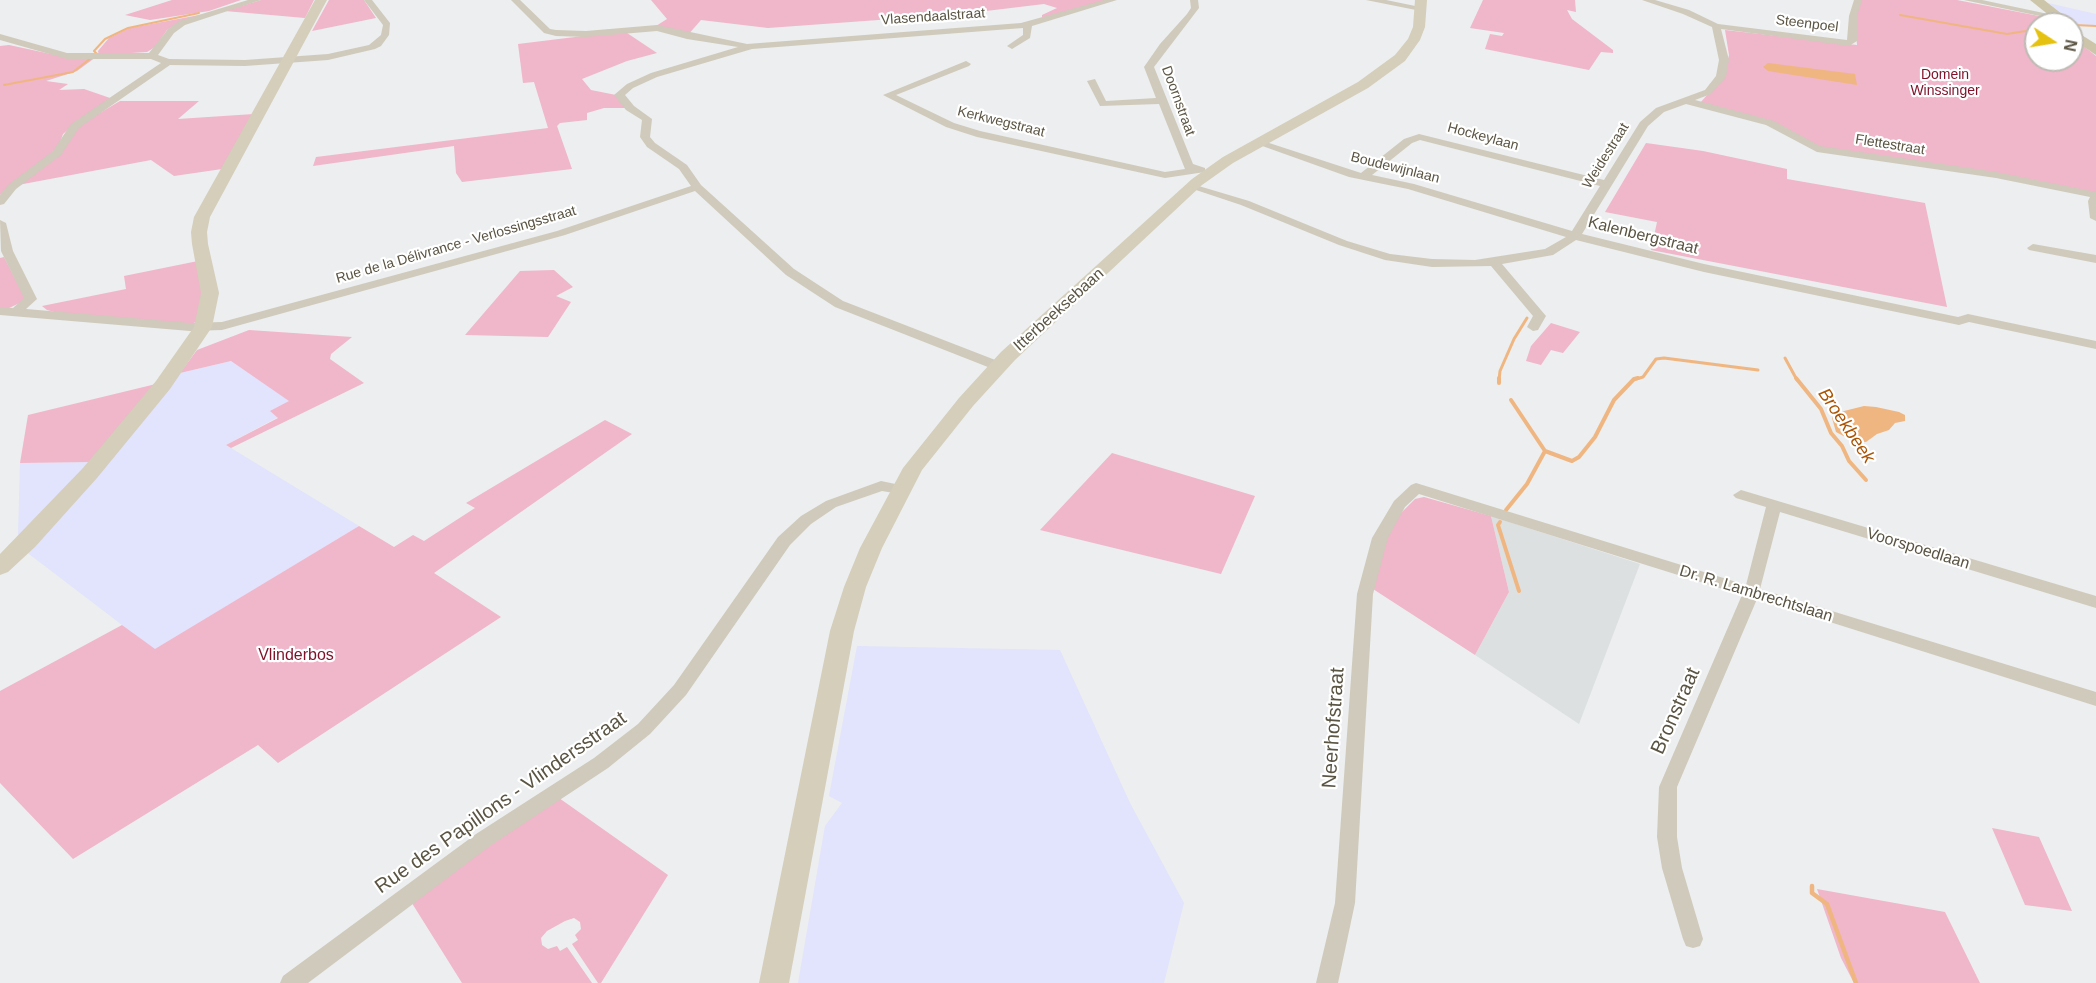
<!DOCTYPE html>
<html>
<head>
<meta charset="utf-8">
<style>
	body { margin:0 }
	#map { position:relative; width:2096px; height:983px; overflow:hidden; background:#eceeef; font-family:Helvetica,sans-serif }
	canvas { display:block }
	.north { position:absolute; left:2024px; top:12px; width:60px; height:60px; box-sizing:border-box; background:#fff; border:2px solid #bdbbb4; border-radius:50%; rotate:102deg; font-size:16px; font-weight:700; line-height:24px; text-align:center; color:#5a5443 }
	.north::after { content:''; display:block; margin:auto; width:21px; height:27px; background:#e5c210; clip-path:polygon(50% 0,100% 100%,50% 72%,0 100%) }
</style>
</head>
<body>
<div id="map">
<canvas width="2096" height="983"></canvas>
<div class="north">N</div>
</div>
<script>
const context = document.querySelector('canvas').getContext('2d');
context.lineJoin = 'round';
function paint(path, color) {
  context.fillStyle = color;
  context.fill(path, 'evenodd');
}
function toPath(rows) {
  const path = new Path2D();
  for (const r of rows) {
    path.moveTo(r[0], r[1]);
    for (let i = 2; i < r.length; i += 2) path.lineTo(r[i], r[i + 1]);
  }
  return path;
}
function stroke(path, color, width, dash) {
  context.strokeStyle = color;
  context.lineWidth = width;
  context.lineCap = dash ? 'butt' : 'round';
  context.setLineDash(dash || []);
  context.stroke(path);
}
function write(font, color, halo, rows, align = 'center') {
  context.font = font + ' Helvetica,sans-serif';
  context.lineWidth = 4.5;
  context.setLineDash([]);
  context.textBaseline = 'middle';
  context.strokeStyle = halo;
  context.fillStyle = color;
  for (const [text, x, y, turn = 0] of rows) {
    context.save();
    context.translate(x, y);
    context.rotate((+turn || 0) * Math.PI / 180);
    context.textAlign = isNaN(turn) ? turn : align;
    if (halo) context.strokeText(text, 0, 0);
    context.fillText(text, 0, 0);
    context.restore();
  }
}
const commercial = toPath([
	[2048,3,2096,14,2096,26,2077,25],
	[231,361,290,401,271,412,278,417,226,445,359,526,155,650,25,551,18,536,20,463,92,462,180,373],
	[857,646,1060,650,1130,803,1184,903,1164,983,798,983,825,826,842,803,829,796]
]);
const education = toPath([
	[1491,516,1640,564,1579,724,1475,655,1509,592]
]);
const green = toPath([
	[172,0,241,0,209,11,150,20,125,15],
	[261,0,314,0,305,18,225,11],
	[329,0,364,0,376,18,312,31],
	[651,0,1107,0,1042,19,1042,15,1057,8,1044,4,961,14,768,28,701,20,687,36,656,26,667,19],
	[1483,0,1575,0,1576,12,1567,10,1572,19,1613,50,1613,53,1601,52,1589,70,1485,49,1490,34,1502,36,1504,33,1470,28],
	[1861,0,1957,0,2049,18,2056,24,2036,24,2036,60,2072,60,2072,37,2096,56,2096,193,1820,148,1768,120,1700,103,1724,76,1729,55,1725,30,1857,45,1855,20],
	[210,13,178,23,167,30,155,47,147,52,99,55,98,51,109,38,130,28],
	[624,31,657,53,627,61,582,79,591,90,616,95,626,108,604,108,587,113,587,120,560,123,557,126,572,169,462,182,456,173,454,146,313,166,316,157,548,128,534,82,523,83,518,44],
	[9,45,65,57,96,57,77,71,46,81,68,84,59,90,84,89,113,99,78,121,63,134,58,148,0,195,0,46],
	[120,101,199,101,178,119,254,114,222,169,174,176,151,160,18,185,83,123],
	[1646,143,1703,151,1787,169,1787,179,1925,203,1947,307,1651,250,1657,222,1605,212],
	[4,257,26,300,7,309,0,308,0,258],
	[198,261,203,293,199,320,192,324,62,314,47,310,42,306,126,289,124,276],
	[554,270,573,287,556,296,571,302,548,337,465,335,520,271],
	[1551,323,1580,332,1563,353,1551,350,1541,365,1526,361,1531,346],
	[249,330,352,337,331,354,330,359,364,383,231,448,226,445,278,418,270,411,289,401,231,361,180,373,197,350],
	[156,384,92,462,20,463,28,415],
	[605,420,632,434,434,573,501,617,278,763,258,745,73,859,0,783,0,691,122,625,155,649,359,526,394,547,413,535,424,541,475,508,466,503],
	[1112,453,1255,496,1221,574,1040,530],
	[1424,497,1491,516,1509,592,1475,655,1373,589,1385,540,1399,515,1415,499],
	[559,798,668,875,601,983,598,983,572,944,578,940,575,935,581,929,580,922,574,918,565,921,547,931,541,938,542,945,548,949,557,946,560,951,567,947,592,983,462,983,410,900],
	[1992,828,2039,837,2072,911,2025,905],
	[1817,889,1945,912,1980,983,1854,983,1841,958]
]);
const water = toPath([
	[1768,63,1855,74,1857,85,1768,71,1763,67],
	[1864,406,1876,407,1899,412,1905,415,1905,421,1895,423,1889,430,1877,434,1866,442,1853,441,1836,432,1832,418,1836,413]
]);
const streamFar3 = toPath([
	[1900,15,2007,34,2032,30,2033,24,2036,24],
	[2036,24,2055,24],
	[2075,25,2096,26],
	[97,54,94,51,105,39,128,28,199,13],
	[4,85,73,72,91,58]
]);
const streamFar2 = toPath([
	[1785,358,1797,380],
	[1499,380,1500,371,1514,339,1527,318],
	[1633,380,1643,377,1656,359,1664,358,1758,370]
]);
const streamFar1 = toPath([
	[1796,378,1821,409,1831,433,1842,446,1849,461,1866,480],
	[1499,383,1499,378],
	[1545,451,1572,461,1579,457,1595,437,1614,400,1634,379,1638,378],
	[1506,510,1527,484,1545,451,1511,400],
	[1500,522,1498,525,1519,591]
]);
const stream = toPath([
	[1812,886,1812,893,1827,904,1856,983]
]);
const street = toPath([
	[248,0,261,0,185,25,174,33,158,55,169,59,245,60,328,54,369,45,381,35,383,25,364,0,372,0,390,23,389,35,381,46,375,49,328,60,245,66,170,65,79,128,61,155,16,189,4,204,0,205,0,195,8,185,53,151,71,124,161,63,151,59,67,59,0,40,0,34,67,53,149,53,168,29,179,21,248,0],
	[511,0,520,0,550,29,556,30,586,31,657,25,747,44,1021,23,1104,0,1117,0,1032,26,1030,38,1012,49,1007,46,1023,35,1023,28,752,49,657,77,633,88,625,95,634,106,652,119,650,137,655,143,687,165,701,185,794,269,843,301,1003,363,1005,366,1003,369,993,369,835,307,786,275,695,191,565,235,222,330,190,331,0,315,0,307,13,308,24,298,1,251,0,220,6,223,13,251,37,299,26,309,190,323,222,322,557,231,691,186,679,169,647,147,640,137,642,120,626,110,614,95,627,84,651,73,738,47,687,39,657,31,586,37,556,36,544,33,511,0],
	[1190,0,1198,0,1199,8,1154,67,1193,164,1205,168,1205,172,1165,178,977,137,946,127,883,95,966,61,971,64,969,66,896,95,954,123,980,131,1165,172,1185,169,1159,104,1100,106,1087,81,1095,79,1106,101,1156,98,1144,67,1160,44,1187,14,1191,8,1190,0],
	[1366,0,1386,0,1425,8,1421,11,1366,0],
	[1642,0,1655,0,1689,10,1718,24,1847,40,1849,16,1854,0,1862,0,1857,16,1857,41,1849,46,1721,29,1729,60,1726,77,1711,94,1695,100,1774,121,1820,146,1996,172,2096,192,2096,221,2090,218,2088,201,2090,197,1996,178,1817,152,1766,125,1686,104,1664,112,1648,126,1582,234,1704,264,1958,317,1968,314,2096,341,2096,349,1969,322,1959,325,1704,272,1576,240,1553,255,1502,264,1546,316,1538,330,1533,331,1527,327,1533,316,1491,266,1432,267,1385,260,1339,245,1241,205,1187,187,1192,184,1249,201,1347,241,1390,254,1432,259,1475,260,1545,249,1566,237,1408,189,1349,177,1254,143,1263,141,1361,173,1404,139,1419,134,1604,180,1640,122,1656,108,1705,90,1716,76,1719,60,1712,27,1683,14,1642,0],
	[1420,140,1600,186,1572,231,1414,184,1372,175,1412,143,1420,140],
	[1964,0,1982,0,2053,15,2049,18,1964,0],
	[2033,244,2096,255,2096,263,2029,250,2027,248,2033,244],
	[881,481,905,486,907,489,900,494,882,491,836,507,811,524,790,545,686,695,650,734,608,768,490,846,308,983,280,983,283,976,476,834,594,758,638,724,674,685,778,537,801,516,826,501,881,481],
	[1416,483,1746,585,1766,507,1736,498,1733,495,1741,490,2096,596,2096,608,1780,512,1760,589,2096,692,2096,706,1757,599,1677,787,1677,837,1682,868,1703,939,1700,946,1693,948,1686,946,1683,939,1662,868,1657,837,1659,787,1742,595,1419,494,1405,507,1388,538,1373,594,1355,903,1338,983,1316,983,1335,903,1357,594,1372,538,1394,501,1411,485,1416,483]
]);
const secondary = toPath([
	[315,0,327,0,210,217,207,232,208,244,219,293,212,327,170,389,97,478,35,547,8,572,0,575,0,554,83,468,156,381,194,327,201,293,192,244,191,232,194,217,315,0],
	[1415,0,1427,0,1425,27,1420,40,1405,61,1368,88,1233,163,1202,185,1015,360,973,406,922,470,882,548,866,587,854,631,789,983,759,983,830,631,844,587,860,548,903,468,959,398,1001,352,1192,179,1223,157,1358,82,1395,55,1408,39,1413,27,1415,0]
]);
const primary = toPath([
	[2030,0,2044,0,2075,24,2072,27,2072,24,2060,24,2030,0],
	[2072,29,2096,44,2096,55,2072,39,2072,29]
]);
const farStreetnames = [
	["Vlasendaalstraat",933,17,-4],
	["Steenpoel",1807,24,7],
	["Doornstraat",1178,101,70],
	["Kerkwegstraat",1001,122,14],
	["Hockeylaan",1483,137,15],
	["Flettestraat",1890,145,9],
	["Weidestraat",1606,156,-58],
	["Boudewijnlaan",1395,168,14],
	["Rue de la Délivrance - Verlossingsstraat",456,245,-16]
];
const farParknames = [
	["Domein",1945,75],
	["Winssinger",1945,91]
];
const streetNames = [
	["Kalenbergstraat",1643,236,14],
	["Itterbeeksebaan",1059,310,-42],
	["Voorspoedlaan",1918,549,17],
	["Dr. R. Lambrechtslaan",1756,594,17]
];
const parkNames = [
	["Vlinderbos",296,656]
];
const waterNames = [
	["Broekbeek",1846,426,56]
];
const nearStreetnames = [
	["Bronstraat",1676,711,-66],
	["Neerhofstraat",1334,728,-86],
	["Rue des Papillons - Vlindersstraat",501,803,-35]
];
paint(commercial, '#e2e3fc');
paint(education, '#dde0e0');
paint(green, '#f0b6ca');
paint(water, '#f0b681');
stroke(streamFar3, '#f0b681', 2);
stroke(streamFar2, '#f0b681', 3);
stroke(streamFar1, '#f0b681', 4);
stroke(stream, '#f0b681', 4.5);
paint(street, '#cfcabb');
paint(secondary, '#d4cebb');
paint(primary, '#cdc5a9');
write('14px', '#5a5443', '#fff', farStreetnames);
write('14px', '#7e122a', '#fff', farParknames);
write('16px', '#5a5443', '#fff', streetNames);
write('16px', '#7e122a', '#fff', parkNames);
write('italic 18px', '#ab5505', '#fff', waterNames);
write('20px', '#5a5443', '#fff', nearStreetnames);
</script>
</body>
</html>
